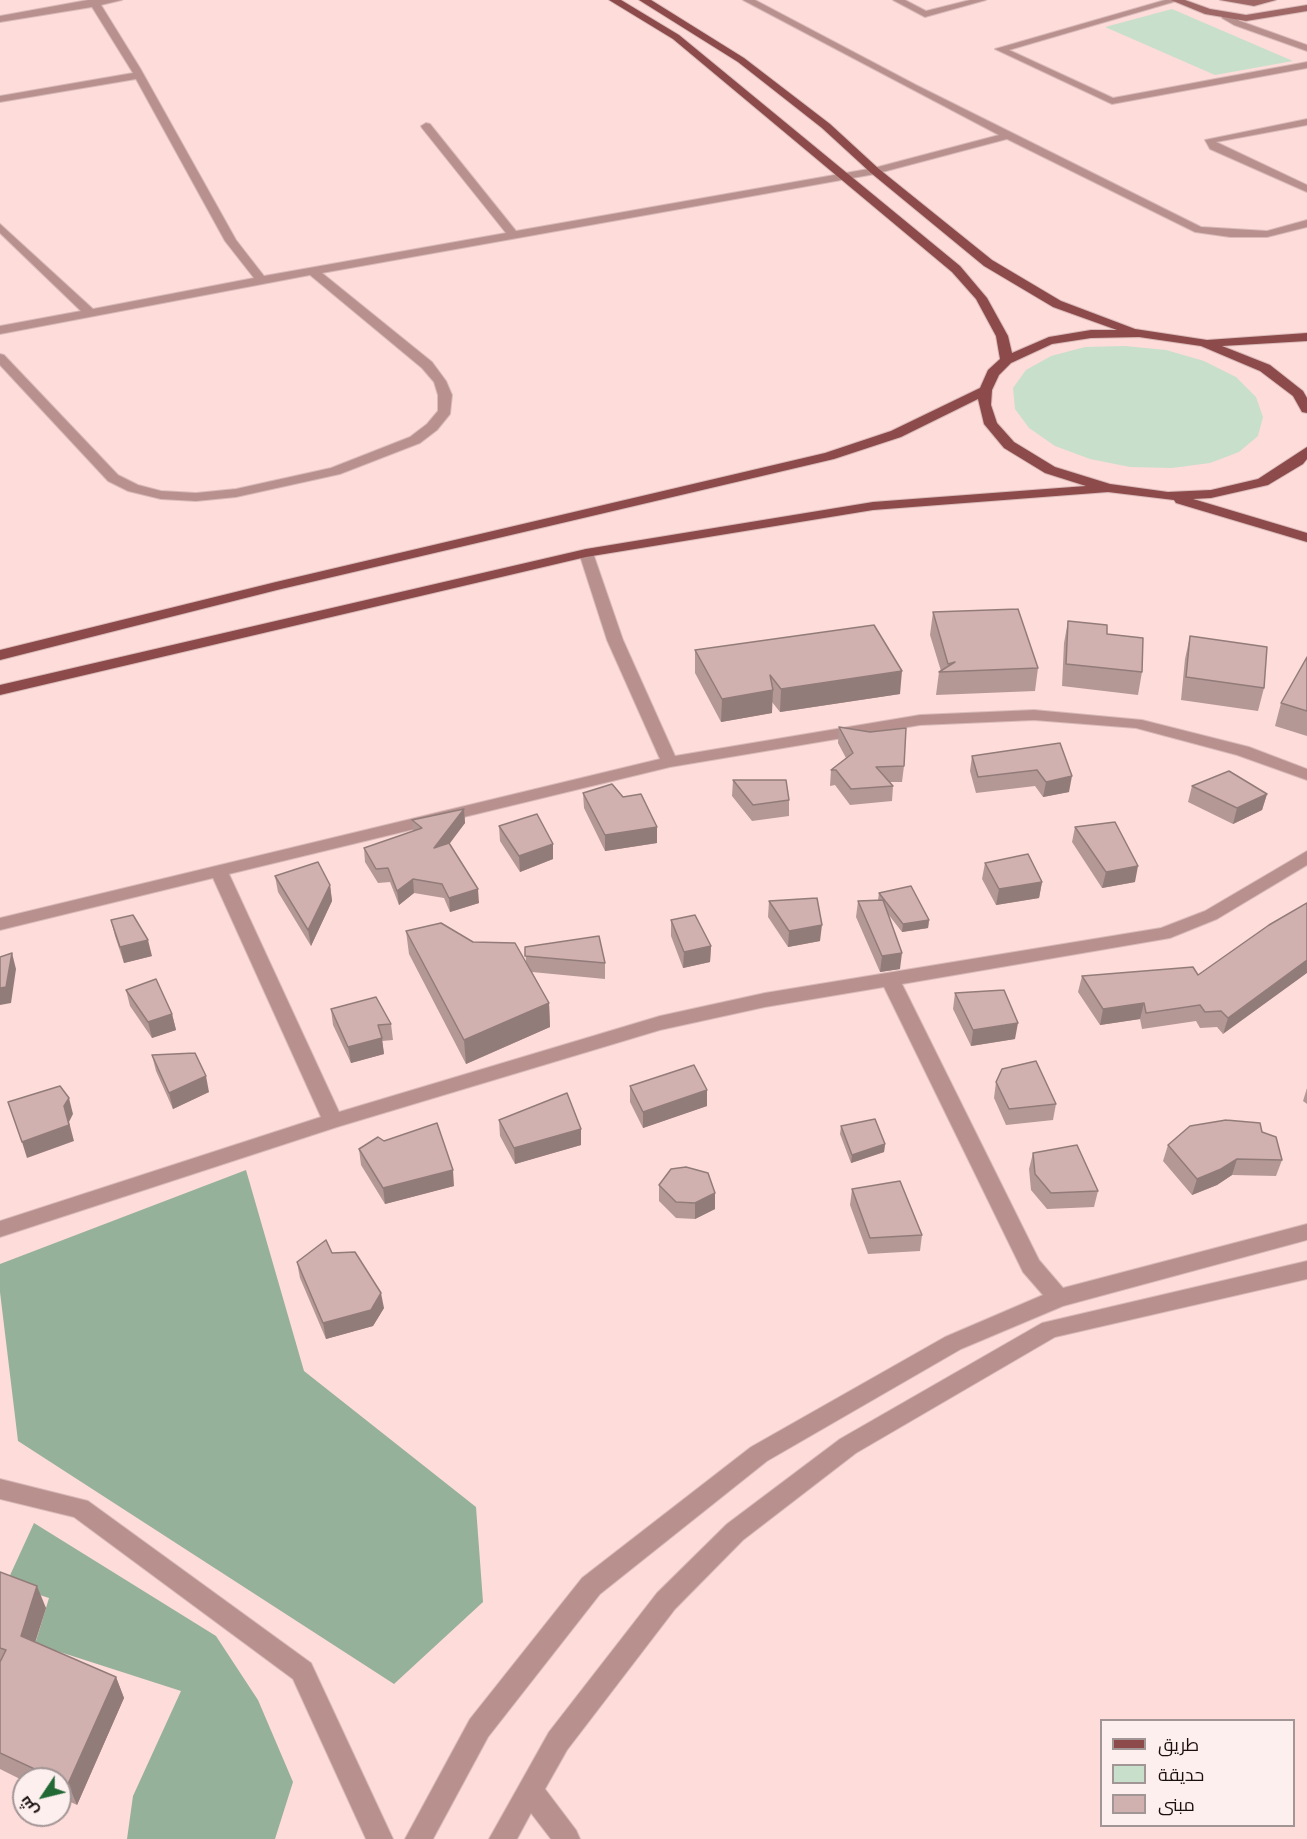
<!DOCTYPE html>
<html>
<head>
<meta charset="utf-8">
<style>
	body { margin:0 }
	#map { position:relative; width:1307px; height:1839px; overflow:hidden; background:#fedcda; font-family:Poppins,Cairo,sans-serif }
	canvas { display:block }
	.legend { position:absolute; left:1100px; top:1719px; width:195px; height:108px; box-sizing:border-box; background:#fdefee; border:2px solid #a29595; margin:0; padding:8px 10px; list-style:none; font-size:18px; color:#1a0f0f }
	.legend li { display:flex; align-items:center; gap:12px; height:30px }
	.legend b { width:30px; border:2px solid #a29595 }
	.north { position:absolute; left:12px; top:1767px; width:60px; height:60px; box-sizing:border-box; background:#fdefee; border:2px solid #a29595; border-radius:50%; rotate:235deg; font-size:16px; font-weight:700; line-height:24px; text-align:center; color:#1a0f0f }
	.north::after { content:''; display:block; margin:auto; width:21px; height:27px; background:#226935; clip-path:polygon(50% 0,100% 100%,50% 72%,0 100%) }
</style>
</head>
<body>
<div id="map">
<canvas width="1307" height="1839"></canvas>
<ul class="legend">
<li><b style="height:8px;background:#8c4a4a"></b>طريق</li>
<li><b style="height:16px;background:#c8dfcb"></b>حديقة</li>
<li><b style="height:16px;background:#d1b1af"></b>مبنى</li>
</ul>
<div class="north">ش</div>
</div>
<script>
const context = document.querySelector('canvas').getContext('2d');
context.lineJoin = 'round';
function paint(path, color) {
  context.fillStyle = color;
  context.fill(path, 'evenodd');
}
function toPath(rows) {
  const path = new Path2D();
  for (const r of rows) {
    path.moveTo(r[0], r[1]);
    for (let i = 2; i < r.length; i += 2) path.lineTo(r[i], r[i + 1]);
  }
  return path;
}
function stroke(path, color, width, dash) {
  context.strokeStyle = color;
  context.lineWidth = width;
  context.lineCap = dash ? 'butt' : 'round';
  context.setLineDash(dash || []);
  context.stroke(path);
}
const green = toPath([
	[1172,9,1293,61,1215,75,1105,27],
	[1125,346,1166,350,1204,361,1236,377,1256,397,1263,417,1258,436,1239,452,1210,463,1172,468,1130,467,1090,459,1055,446,1029,428,1015,409,1013,388,1026,370,1051,356,1085,347]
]);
const forest = toPath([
	[246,1170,304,1371,476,1507,483,1602,394,1684,18,1441,0,1292,0,1264],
	[34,1523,216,1636,258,1700,293,1782,275,1839,127,1839,133,1796,181,1691,35,1644,49,1598,6,1584]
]);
const street = toPath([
	[88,0,122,0,101,5,140,68,236,240,264,276,506,233,422,128,421,126,426,123,430,124,516,231,874,168,999,135,743,0,755,0,916,85,1201,227,1267,231,1307,220,1307,227,1267,237,1230,237,1195,232,1007,139,875,174,322,273,432,362,446,381,452,395,450,414,437,430,420,443,340,474,236,497,196,501,161,499,128,491,108,481,0,365,0,354,4,355,118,475,138,485,161,491,196,493,236,489,331,468,410,437,427,424,438,411,438,395,434,382,422,368,310,275,0,334,0,326,81,311,0,233,0,224,93,309,254,278,225,241,136,79,0,102,0,96,133,73,92,7,0,22,0,16,88,0],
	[893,0,905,0,926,11,970,0,986,0,925,17,893,0],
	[1165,0,1180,0,1009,50,1113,98,1307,62,1307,68,1112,104,995,49,1165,0],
	[1222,14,1228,14,1240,21,1307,45,1307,51,1234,25,1222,18,1222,14],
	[1307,119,1307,125,1216,142,1307,185,1307,192,1210,149,1205,140,1307,119],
	[586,549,593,553,623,640,675,756,920,715,1034,710,1142,720,1249,747,1307,769,1307,780,1237,755,1136,728,1034,720,920,725,670,767,229,874,339,1112,660,1016,765,993,1161,928,1205,911,1307,851,1307,865,1217,919,1170,938,902,984,1039,1260,1063,1288,1307,1224,1307,1240,1063,1306,961,1349,767,1461,600,1594,488,1737,433,1839,405,1839,470,1719,582,1578,751,1447,945,1337,1043,1295,1023,1272,884,987,765,1007,660,1030,337,1127,0,1237,0,1221,321,1117,213,878,0,930,0,918,660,759,607,640,579,553,586,549],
	[1307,1261,1307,1279,1055,1337,856,1453,743,1540,675,1609,567,1750,545,1789,576,1830,580,1839,551,1839,531,1813,517,1839,489,1839,549,1732,657,1593,727,1524,840,1439,1042,1323,1307,1261],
	[0,1479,88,1501,311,1663,393,1839,366,1839,293,1679,74,1517,0,1499,0,1479]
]);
const secondary = toPath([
	[1171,0,1185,0,1210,9,1246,15,1307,5,1307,11,1246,21,1205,14,1171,0],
	[1220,0,1276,0,1254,6,1220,0]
]);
const primary = toPath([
	[609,0,621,0,679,35,960,266,987,298,1008,336,1012,353,1049,337,1091,330,1117,330,1053,307,984,266,871,173,822,128,738,62,639,0,651,0,744,58,830,124,879,169,992,260,1061,301,1135,329,1207,340,1307,333,1307,341,1222,346,1270,365,1303,391,1307,398,1307,413,1302,412,1293,396,1260,371,1201,346,1139,337,1091,338,1052,344,1011,363,999,375,992,390,991,405,997,423,1014,442,1055,467,1110,484,1168,492,1211,490,1258,479,1307,447,1307,459,1303,464,1268,485,1211,498,1193,499,1307,533,1307,542,1176,503,1174,500,1108,492,873,510,586,557,0,695,0,685,586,549,873,502,1086,486,1045,473,1004,448,984,424,978,399,901,437,834,459,277,590,0,660,0,650,276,582,825,453,891,431,980,388,988,370,1000,359,996,336,976,299,952,272,673,39,609,0]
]);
const wall = toPath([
	[933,612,1038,668,1035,691,936,695,939,672,941,671,930,635],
	[1068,621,1107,634,1142,672,1138,695,1062,686,1064,643],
	[1190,636,1264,688,1258,711,1181,700,1185,659],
	[695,650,900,694,780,712,772,702,772,713,721,722,695,673],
	[1307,657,1307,736,1275,726,1281,703],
	[839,727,904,766,902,782,890,782,893,786,892,801,850,805,835,785,830,786,831,770,846,758,838,743],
	[1060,743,1069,792,1043,797,1035,786,976,793,970,771,972,756],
	[733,780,789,800,789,816,752,821,732,796],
	[1192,786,1267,794,1262,810,1233,824,1188,802],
	[583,793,657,843,605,851,584,808],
	[464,809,465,823,449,843,479,903,450,912,444,898,414,893,399,905,390,882,378,883,365,862,364,848,413,831,412,820],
	[499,826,553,844,553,859,520,872,500,841],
	[1075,827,1135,882,1102,888,1072,842],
	[985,863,1042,882,1039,898,996,905,982,879],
	[275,876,330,885,332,901,311,946,278,892],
	[879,893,929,920,928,928,902,932,888,914,900,969,880,972,856,917,858,901,878,900],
	[769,901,820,941,788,947,768,917],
	[111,920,152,956,124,963,115,936],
	[671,920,711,946,710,962,683,968,671,936],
	[1269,925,1223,1034,1217,1027,1200,1028,1196,1021,1142,1029,1140,1019,1100,1025,1078,992,1082,976,1198,975],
	[406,931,473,942,526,961,525,947,605,963,605,979,532,972,549,1003,550,1027,466,1064,409,954],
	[126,990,172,1014,176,1030,152,1038,130,1006],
	[955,993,1015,1039,971,1046,953,1009],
	[331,1009,391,1024,393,1040,382,1041,384,1054,351,1063,333,1025],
	[152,1055,209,1092,173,1109,156,1071],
	[996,1082,1056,1104,1053,1120,1006,1125,994,1098],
	[630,1086,707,1090,707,1106,643,1128,630,1102],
	[1307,1088,1307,1104,1303,1101],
	[499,1120,581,1129,581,1145,515,1164,500,1136],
	[841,1126,885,1144,884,1152,851,1163,840,1134],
	[1262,1132,1282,1160,1276,1176,1232,1175,1217,1185,1192,1195,1163,1161,1168,1145],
	[359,1149,454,1186,385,1204,361,1165],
	[1033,1153,1098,1191,1094,1207,1047,1209,1031,1190,1029,1169],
	[659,1185,715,1193,715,1209,695,1219,676,1218,659,1201],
	[852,1189,922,1235,920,1251,868,1254,850,1205],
	[297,1262,384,1308,373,1326,326,1339,300,1278],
	[0,1572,46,1608,35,1643,116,1677,124,1698,77,1805,60,1797,60,1779,24,1779,24,1781,0,1769]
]);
const shadedWall = toPath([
	[902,671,900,694,780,712,781,689],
	[773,690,772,713,721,722,722,699],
	[1072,776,1069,792,1043,797,1046,782],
	[1267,794,1262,810,1233,824,1237,808],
	[464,809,465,823,436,862,434,848],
	[657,827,657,843,605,851,605,835],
	[553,844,553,859,520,872,519,856],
	[1138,866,1135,882,1102,888,1106,872],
	[413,879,414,893,399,905,397,891],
	[1042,882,1039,898,996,905,999,889],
	[330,885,332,901,311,946,308,930],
	[478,889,479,903,450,912,449,898],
	[929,920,928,928,902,932,903,924],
	[822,925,820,941,788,947,789,931],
	[148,940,152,956,124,963,120,947],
	[711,946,710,962,683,968,684,952],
	[12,953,16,969,11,1003,0,1005,0,988],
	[902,953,900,969,880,972,882,956],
	[1307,960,1307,973,1223,1034,1228,1018],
	[549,1003,550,1027,466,1064,464,1040],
	[1144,1003,1140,1019,1100,1025,1103,1009],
	[172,1014,176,1030,152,1038,148,1022],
	[1018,1023,1015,1039,971,1046,973,1030],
	[382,1038,384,1054,351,1063,348,1047],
	[206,1076,209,1092,173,1109,169,1093],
	[707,1090,707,1106,643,1128,643,1112],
	[69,1098,73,1114,69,1122,74,1141,27,1158,22,1142,64,1106],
	[581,1129,581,1145,515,1164,514,1148],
	[885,1144,884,1152,851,1163,852,1155],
	[1237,1159,1232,1175,1217,1185,1192,1195,1197,1179],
	[453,1170,454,1186,385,1204,383,1188],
	[715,1193,715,1209,695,1219,695,1203],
	[381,1293,384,1308,373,1326,326,1339,323,1323],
	[37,1586,46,1608,30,1658,21,1636],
	[116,1677,124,1698,77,1805,68,1784]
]);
const building = toPath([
	[1018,609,1038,668,939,672,955,662,948,664,933,612,1018,609],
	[1068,621,1107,625,1107,634,1143,638,1142,672,1066,664,1068,621],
	[874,625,902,671,781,689,770,675,773,690,722,699,695,650,874,625],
	[1190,636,1267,647,1264,688,1186,677,1190,636],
	[1307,657,1307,711,1281,703,1307,657],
	[839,727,870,732,906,728,904,766,876,767,893,786,851,789,836,770,831,770,853,753,839,727],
	[1060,743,1072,776,1046,782,1037,770,978,777,972,756,1060,743],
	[1229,771,1267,794,1237,808,1192,786,1229,771],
	[733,780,786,780,789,800,753,805,733,780],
	[612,784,623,797,641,794,657,827,605,835,583,793,612,784],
	[464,809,434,848,449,843,478,889,449,898,442,884,413,879,397,891,388,868,376,869,364,848,422,828,412,820,464,809],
	[537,814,553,844,519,856,499,826,537,814],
	[1115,822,1138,866,1106,872,1075,827,1115,822],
	[1028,854,1042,882,999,889,985,863,1028,854],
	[318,862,330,885,308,930,275,876,318,862],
	[911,886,929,920,903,924,879,893,911,886],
	[817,898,822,925,789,931,769,901,817,898],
	[883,900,902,953,882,956,858,901,883,900],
	[1307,903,1307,960,1228,1018,1221,1011,1205,1012,1200,1005,1146,1013,1144,1003,1103,1009,1082,976,1193,967,1198,975,1269,925,1307,903],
	[133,915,148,940,120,947,111,920,133,915],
	[695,915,711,946,684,952,671,920,695,915],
	[441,923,473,942,515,943,549,1003,464,1040,406,931,441,923],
	[599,936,605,963,525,956,525,947,599,936],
	[12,953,6,987,0,988,0,957,12,953],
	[156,979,172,1014,148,1022,126,990,156,979],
	[1004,990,1018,1023,973,1030,955,993,1004,990],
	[376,997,391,1024,378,1025,382,1038,348,1047,331,1009,376,997],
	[195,1053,206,1076,169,1093,152,1055,195,1053],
	[1036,1061,1056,1104,1009,1109,996,1082,1002,1069,1036,1061],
	[694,1065,707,1090,643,1112,630,1086,694,1065],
	[60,1086,69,1098,64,1106,69,1125,22,1142,8,1102,60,1086],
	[567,1093,581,1129,514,1148,499,1120,567,1093],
	[875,1119,885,1144,852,1155,841,1126,875,1119],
	[1226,1120,1260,1123,1262,1132,1276,1137,1282,1160,1237,1159,1221,1169,1197,1179,1168,1145,1190,1126,1226,1120],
	[437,1123,453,1170,383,1188,359,1149,378,1137,384,1141,437,1123],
	[1077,1145,1098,1191,1051,1193,1035,1174,1033,1153,1077,1145],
	[686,1167,708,1173,715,1193,695,1203,676,1202,659,1185,671,1169,686,1167],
	[900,1181,922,1235,870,1238,852,1189,900,1181],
	[326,1240,332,1253,355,1252,381,1293,371,1310,323,1323,297,1262,326,1240],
	[0,1572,37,1586,21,1636,116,1677,68,1784,60,1781,60,1779,56,1779,0,1753,0,1662,6,1650,0,1648,0,1572]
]);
paint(green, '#c8dfcb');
paint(forest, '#96b19a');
stroke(street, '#dabbba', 2);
stroke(secondary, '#dabbba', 2);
stroke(primary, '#dabbba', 2);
paint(street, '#b8918f');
paint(secondary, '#9f6866');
paint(primary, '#8c4a4a');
paint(wall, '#b49896');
paint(shadedWall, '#927c7a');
paint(building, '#d1b1af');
stroke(building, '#927c7a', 1.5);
</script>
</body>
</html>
